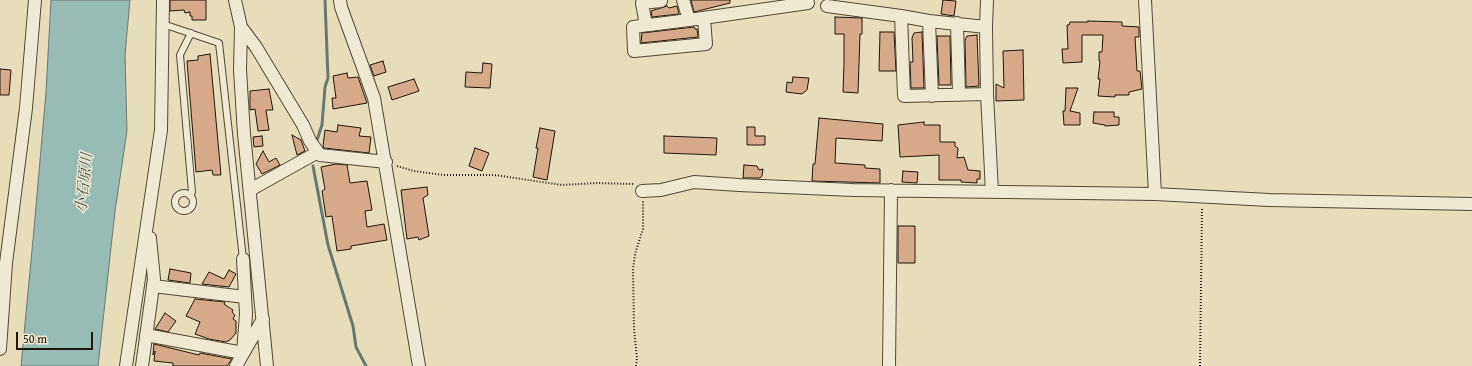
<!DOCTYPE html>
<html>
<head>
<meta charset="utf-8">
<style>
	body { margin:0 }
	#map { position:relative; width:1472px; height:366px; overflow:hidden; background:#e7ddbb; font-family:"Gentium Book Plus",serif }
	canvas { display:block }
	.scale { position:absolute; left:16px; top:332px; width:77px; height:18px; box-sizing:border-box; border:2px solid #1f160b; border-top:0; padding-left:5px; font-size:12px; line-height:14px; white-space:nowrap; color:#1f160b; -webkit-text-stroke:3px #efe9d3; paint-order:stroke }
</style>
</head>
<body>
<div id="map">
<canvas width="1472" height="366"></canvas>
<div class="scale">50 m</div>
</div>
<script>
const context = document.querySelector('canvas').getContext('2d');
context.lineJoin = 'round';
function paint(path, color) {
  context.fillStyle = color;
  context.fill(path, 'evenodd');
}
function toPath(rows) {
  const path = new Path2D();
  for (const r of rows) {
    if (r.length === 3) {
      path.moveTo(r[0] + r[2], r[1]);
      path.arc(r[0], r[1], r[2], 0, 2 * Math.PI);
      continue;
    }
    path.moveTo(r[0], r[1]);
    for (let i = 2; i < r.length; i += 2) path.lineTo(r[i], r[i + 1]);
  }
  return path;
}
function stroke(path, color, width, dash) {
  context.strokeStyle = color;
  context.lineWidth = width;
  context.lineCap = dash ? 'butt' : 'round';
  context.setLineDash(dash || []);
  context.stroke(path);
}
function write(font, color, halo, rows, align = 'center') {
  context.font = font + ' "Gentium Book Plus","Noto Serif JP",serif';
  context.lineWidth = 3;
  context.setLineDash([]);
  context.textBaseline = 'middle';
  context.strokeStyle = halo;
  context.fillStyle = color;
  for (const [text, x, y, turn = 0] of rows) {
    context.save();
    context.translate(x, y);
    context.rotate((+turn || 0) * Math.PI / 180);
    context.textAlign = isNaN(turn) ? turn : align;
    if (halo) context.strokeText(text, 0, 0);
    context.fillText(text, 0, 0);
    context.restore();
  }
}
const water = toPath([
	[51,0,130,0,125,55,127,131,115,211,98,366,21,366,34,229,46,92,51,0]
]);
const stream = toPath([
	[316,143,322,125,325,87,328,78,325,0],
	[313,166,328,245,353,326,356,347,366,366]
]);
const building = toPath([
	[170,0,206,0,206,20,192,20,192,16,190,16,190,12,185,13,184,10,170,11,170,0],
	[691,0,730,0,730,3,694,12,691,0],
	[943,0,956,1,954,16,941,14,943,0],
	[667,6,669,8,677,6,679,14,652,17,651,11,667,6],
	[835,17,862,18,862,34,860,34,858,93,843,92,844,64,844,34,835,34,835,17],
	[1088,21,1122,22,1122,26,1139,27,1139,37,1135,37,1137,71,1140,71,1142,89,1129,92,1129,95,1115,95,1115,97,1098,96,1100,79,1098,79,1100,61,1099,61,1099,52,1102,52,1103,35,1082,35,1082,62,1063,63,1062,49,1068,49,1067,25,1069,25,1070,22,1088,22,1088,21],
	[694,27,695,29,697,29,698,37,641,43,642,33,694,27],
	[880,32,894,32,896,71,879,71,880,32],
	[922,32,924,88,911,88,910,62,913,62,912,38,914,33,922,32],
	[977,35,979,86,966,87,965,40,967,36,977,35],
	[937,36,950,36,951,85,939,85,937,36],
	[1023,50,1024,100,996,101,996,84,1004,88,1003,51,1023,50],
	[210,54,221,175,213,175,212,170,196,172,187,61,198,60,198,56,210,54],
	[383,61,386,72,374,76,370,65,383,61],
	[483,63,492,64,490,88,465,87,466,72,482,73,483,63],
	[0,69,11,70,9,95,0,95,0,69],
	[347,73,348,78,358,77,367,103,333,109,332,98,336,98,333,76,347,73],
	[793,77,809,78,807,90,802,94,786,92,787,82,792,83,793,77],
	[414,79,419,91,392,100,388,87,414,79],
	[1066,88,1078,88,1070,111,1080,113,1080,125,1064,125,1063,111,1065,111,1066,88],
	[269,89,273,110,266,110,269,130,258,131,255,109,250,110,250,91,269,89],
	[1094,112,1114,112,1114,117,1119,117,1119,125,1105,126,1105,125,1093,123,1094,112],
	[819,118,883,124,882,141,836,138,835,163,865,165,865,168,880,169,880,183,812,181,813,164,815,164,819,118],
	[924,122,924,125,940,125,940,142,955,142,955,146,958,148,957,158,964,157,968,170,980,171,980,179,977,179,977,183,961,182,961,180,939,180,939,155,900,157,898,125,924,122],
	[338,125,361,128,359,136,371,137,369,153,324,148,323,146,325,130,337,132,338,125],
	[747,127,755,127,755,136,765,136,765,145,747,145,747,127],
	[540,128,555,131,547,180,533,177,538,148,536,148,540,128],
	[292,135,301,140,305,151,297,155,292,135],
	[262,136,263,146,254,147,253,137,262,136],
	[664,136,717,138,716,155,664,153,664,136],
	[475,148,489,153,482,171,469,166,475,148],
	[263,151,269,162,276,158,280,165,262,174,256,164,263,151],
	[336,164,347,165,350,183,367,181,372,210,365,211,367,227,384,224,387,240,351,246,351,249,337,251,332,216,326,217,322,191,325,189,321,167,336,164],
	[744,165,757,166,759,170,763,169,762,176,760,178,743,178,744,165],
	[903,171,918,172,917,183,902,182,903,171],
	[427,187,428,195,423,198,429,236,419,240,418,237,407,239,401,190,427,187],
	[898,226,915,226,915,263,898,263,898,226],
	[170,269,191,273,190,283,168,280,170,269],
	[229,270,236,274,229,287,202,284,209,272,224,279,229,270],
	[195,299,225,302,224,304,233,310,232,312,235,315,233,319,236,321,236,333,230,340,226,342,209,339,195,334,200,322,186,316,195,299],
	[165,313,176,321,168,332,155,329,165,313],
	[154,344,199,355,200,353,232,359,227,366,173,366,173,363,154,361,155,351,153,355,154,344]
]);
const path = toPath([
	[397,166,414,171,443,175,495,175,562,185,596,183,634,184],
	[636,366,637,358,634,329,633,269,635,254,643,229,643,201],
	[1200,366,1202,207]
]);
const lane = toPath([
	[163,24,219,43,243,259],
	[184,202,9],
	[190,196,192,192,180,55,191,33]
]);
const street = toPath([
	[235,0,241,27,240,70,244,134,267,366],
	[340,0,341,7,374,98,419,366],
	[683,0,689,20,808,3,806,0],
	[1145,0,1155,194],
	[827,6,901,16,929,21,986,27,987,0],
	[901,16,904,96,987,94,986,27],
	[689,20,633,27,634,51,706,44,704,18],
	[929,21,932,96],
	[957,23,959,95],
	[646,25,642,3,661,1],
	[241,27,256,47,303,125,310,141,320,155,386,162],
	[987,94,992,192],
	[250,190,318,152],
	[642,191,661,190,694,182,739,185,853,190,1155,194,1269,200,1472,204],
	[153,286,245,297],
	[146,335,243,353,246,314,243,259],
	[0,349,6,263,26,108,35,0],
	[126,366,161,130,163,0],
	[142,366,154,279,150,238],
	[236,366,263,319],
	[889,366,891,190]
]);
const waterNames = [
	["小石原川",85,183,-84]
];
paint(water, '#98bbb6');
stroke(water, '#687972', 1);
stroke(stream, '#687972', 3);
paint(building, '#d6a988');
stroke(building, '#1f160b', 1);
stroke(lane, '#514837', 8);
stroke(street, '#514837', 14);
stroke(path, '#1f160b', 2, [1, 2]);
stroke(lane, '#efe9d3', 6);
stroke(street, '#efe9d3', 12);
write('italic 15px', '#495047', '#efe9d3', waterNames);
</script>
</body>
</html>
